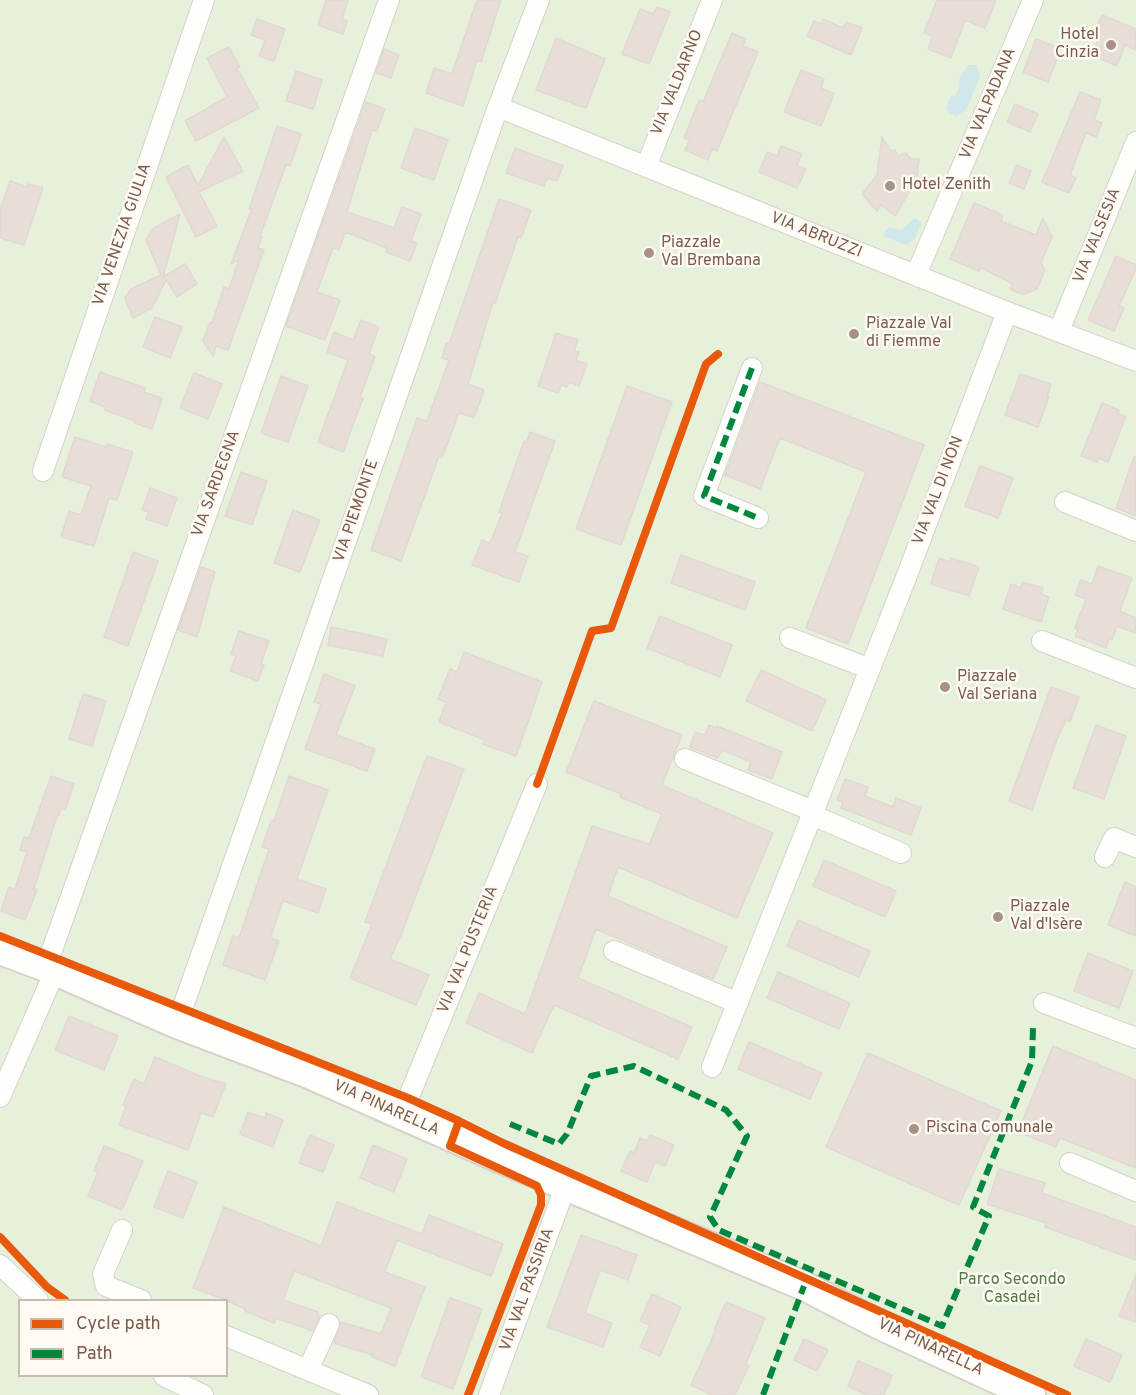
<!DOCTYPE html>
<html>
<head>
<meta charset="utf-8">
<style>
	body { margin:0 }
	#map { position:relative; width:1136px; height:1395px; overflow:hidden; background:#f9f5f0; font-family:Overpass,sans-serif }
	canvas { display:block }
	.legend { position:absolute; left:18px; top:1299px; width:210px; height:78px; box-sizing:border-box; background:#fffaf3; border:2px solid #cabbb1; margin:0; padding:8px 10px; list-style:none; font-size:18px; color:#7a5c4d }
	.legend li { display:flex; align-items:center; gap:12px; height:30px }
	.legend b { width:30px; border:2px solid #cabbb1 }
</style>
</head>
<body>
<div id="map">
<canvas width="1136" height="1395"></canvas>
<ul class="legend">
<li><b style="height:8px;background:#e8590c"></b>Cycle path</li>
<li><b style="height:8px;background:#00873e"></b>Path</li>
</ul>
</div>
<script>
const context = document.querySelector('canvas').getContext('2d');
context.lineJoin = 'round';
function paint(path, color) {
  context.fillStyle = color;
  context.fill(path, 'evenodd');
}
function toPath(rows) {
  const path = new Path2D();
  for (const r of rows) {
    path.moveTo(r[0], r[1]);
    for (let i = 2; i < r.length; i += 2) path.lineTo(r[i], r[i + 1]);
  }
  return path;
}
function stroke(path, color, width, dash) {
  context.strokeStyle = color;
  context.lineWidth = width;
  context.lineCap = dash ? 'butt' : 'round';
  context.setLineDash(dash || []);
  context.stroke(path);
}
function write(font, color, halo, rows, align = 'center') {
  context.font = font + ' Overpass,sans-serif';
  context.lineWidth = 5;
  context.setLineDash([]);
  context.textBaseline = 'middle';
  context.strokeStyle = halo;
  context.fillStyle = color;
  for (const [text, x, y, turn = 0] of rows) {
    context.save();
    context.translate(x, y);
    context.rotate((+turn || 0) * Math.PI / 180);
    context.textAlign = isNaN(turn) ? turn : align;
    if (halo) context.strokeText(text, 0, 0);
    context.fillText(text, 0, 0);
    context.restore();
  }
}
const green = toPath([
	[0,0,1136,0,1136,1395,0,1395],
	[20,1300,226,1300,226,1376,20,1376]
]);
const water = toPath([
	[968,65,977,65,980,77,966,110,956,116,949,113,946,108,951,96,956,95,960,86,959,79],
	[914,218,922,222,915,239,906,245,883,236,885,230,890,227,902,230]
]);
const building = toPath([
	[326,0,348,0,342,19,347,21,343,34,318,25,326,0],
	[477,0,501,0,481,62,477,60,463,106,426,93,434,68,452,74,477,0],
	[937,0,996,0,985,28,965,20,951,58,928,49,933,36,924,33,937,0],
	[657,7,670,12,649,64,622,54,640,9,653,14,657,7],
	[1102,15,1136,29,1136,50,1125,45,1117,66,1092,55,1100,35,1095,33,1102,15],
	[257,19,285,29,274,61,259,56,265,40,251,35,257,19],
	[823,19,843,28,846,22,862,28,851,55,807,36,814,21,821,24,823,19],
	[732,33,746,39,743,46,758,52,717,151,712,149,708,160,685,150,690,140,684,138,699,100,703,102,732,33],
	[556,38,605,59,586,108,536,90,556,38],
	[1036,39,1061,49,1048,82,1023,72,1036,39],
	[229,47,240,67,237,68,259,108,196,141,185,121,227,97,207,58,229,47],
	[384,49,399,55,391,78,376,73,384,49],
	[801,70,824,79,821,88,834,94,821,126,784,112,801,70],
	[296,71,322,80,313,109,286,101,296,71],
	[1080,92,1101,100,1094,120,1102,123,1096,137,1086,133,1070,175,1076,178,1069,193,1042,182,1080,92],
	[366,102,385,109,377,131,372,130,347,212,394,228,402,207,421,214,411,241,417,243,410,261,386,252,387,248,345,232,339,250,333,248,317,292,340,300,325,340,286,326,366,102],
	[1015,104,1038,114,1030,132,1007,122,1015,104],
	[277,126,301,134,290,166,286,165,260,236,262,237,258,248,264,250,228,350,216,346,213,356,203,341,210,322,212,323,224,287,229,289,239,259,231,264,252,208,249,209,277,126],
	[415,128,448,140,434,180,401,168,415,128],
	[224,137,243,171,199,192,217,226,196,237,166,177,188,165,198,185,224,137],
	[882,137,891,151,895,150,898,156,906,153,911,159,919,159,917,178,895,216,881,205,877,211,862,194,877,175,882,137],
	[781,146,802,154,797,165,806,169,797,188,759,172,767,152,777,156,781,146],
	[515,148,563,166,557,181,547,178,544,186,506,173,515,148],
	[1017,165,1031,171,1024,189,1009,183,1017,165],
	[10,181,27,187,28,184,43,188,24,245,0,238,0,210,10,181],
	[499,199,531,210,521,238,518,237,495,303,493,302,468,384,484,390,474,418,459,413,442,458,439,456,401,561,371,550,417,418,427,421,449,360,442,358,446,343,449,344,499,199],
	[974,203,1003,215,1001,221,1036,235,1043,218,1052,237,1041,263,1045,270,1037,289,1024,294,1018,293,1010,289,1013,284,981,268,979,271,950,259,974,203],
	[180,214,163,277,185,264,197,284,177,297,166,280,152,308,133,318,125,298,131,289,161,275,146,240,154,228,180,214],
	[1116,256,1136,265,1136,269,1119,306,1124,308,1114,331,1088,320,1116,256],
	[155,317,182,327,170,358,143,347,155,317],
	[361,320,379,327,369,354,375,357,360,397,363,398,343,452,318,442,348,360,327,352,334,332,353,340,361,320],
	[556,333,578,340,574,351,579,352,576,360,587,364,579,386,569,382,567,387,561,385,558,393,538,386,556,333],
	[100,372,145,388,144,392,162,398,152,429,135,423,135,421,105,410,105,407,90,401,100,372],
	[194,373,222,384,208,419,180,408,194,373],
	[1020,374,1051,384,1047,397,1049,397,1038,427,1005,415,1020,374],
	[281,376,308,386,288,442,261,433,281,376],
	[760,382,924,445,848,644,806,628,866,472,780,438,760,489,725,475,760,382],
	[627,386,672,402,621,545,576,529,627,386],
	[1102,403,1119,410,1118,414,1126,416,1108,462,1098,458,1097,462,1081,456,1102,403],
	[530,432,555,441,515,552,528,556,519,582,472,565,482,540,490,543,502,513,499,512,524,441,527,442,530,432],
	[75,437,106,447,107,444,133,452,117,500,109,498,94,546,61,537,69,511,81,515,91,486,62,477,75,437],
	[1134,457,1136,457,1136,516,1116,508,1134,457],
	[980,466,1013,478,998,518,965,506,980,466],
	[241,472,267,481,252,525,225,516,241,472],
	[150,488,177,498,167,526,146,519,149,512,142,510,150,488],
	[293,510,320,520,300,572,274,563,293,510],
	[133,552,158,561,128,646,104,637,133,552],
	[681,555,755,582,745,610,671,583,681,555],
	[939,558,950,562,951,558,979,567,969,596,931,584,939,558],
	[1098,566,1132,578,1120,611,1136,618,1136,633,1117,626,1112,640,1109,638,1106,648,1075,636,1078,629,1075,628,1086,599,1075,595,1081,580,1092,584,1098,566],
	[201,567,215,572,197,637,178,630,201,567],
	[1022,582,1043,588,1041,594,1049,597,1041,622,1003,609,1011,584,1021,588,1022,582],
	[660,616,732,645,720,677,647,648,660,616],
	[331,627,387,639,383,656,328,645,331,627],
	[239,631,269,641,261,664,264,665,258,681,230,671,236,656,231,654,239,631],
	[464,652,542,682,516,756,483,744,485,740,439,722,446,702,438,699,450,669,457,672,464,652],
	[761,670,826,700,812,731,746,701,761,670],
	[324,674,355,686,336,735,375,749,367,771,305,749,321,704,314,702,324,674],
	[1051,687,1079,697,1070,722,1066,720,1057,739,1032,810,1009,801,1051,687],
	[83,694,106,701,92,746,69,739,83,694],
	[594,701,682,735,662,785,773,833,737,918,618,867,608,896,727,947,713,979,596,929,578,978,692,1027,678,1059,554,1005,532,1053,466,1023,479,993,525,1014,592,826,649,844,662,814,620,797,621,794,566,772,594,701],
	[709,725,716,728,717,726,782,752,772,779,748,770,751,762,722,750,718,758,690,747,695,732,705,735,709,725],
	[1096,725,1126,736,1104,799,1073,788,1096,725],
	[427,756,464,769,401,935,390,959,429,975,416,1005,350,978,372,924,365,922,427,756],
	[51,776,74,784,65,810,62,808,55,822,34,889,37,890,25,920,1,911,9,887,15,889,27,852,20,850,24,837,29,838,51,776],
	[289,776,328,790,297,879,326,889,318,913,283,901,270,938,279,941,265,980,223,965,233,936,239,938,269,849,262,847,271,821,274,821,289,776],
	[845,779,868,787,865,796,893,807,896,798,921,808,911,835,841,808,843,802,837,800,845,779],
	[824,860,896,891,885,917,813,886,824,860],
	[1125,882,1136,887,1136,936,1108,925,1125,882],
	[798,920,870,951,859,977,787,946,798,920],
	[1088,953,1133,971,1119,1008,1074,991,1088,953],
	[778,972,850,1003,839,1029,767,998,778,972],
	[69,1016,118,1036,104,1070,55,1050,69,1016],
	[749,1042,822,1073,810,1099,738,1069,749,1042],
	[1053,1046,1136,1080,1136,1168,1060,1138,1056,1147,1018,1132,1053,1046],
	[868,1053,1001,1111,959,1205,826,1147,868,1053],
	[155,1057,200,1076,226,1084,213,1117,201,1113,188,1150,119,1125,126,1106,123,1105,134,1079,144,1084,155,1057],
	[248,1112,265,1118,266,1113,283,1120,273,1147,240,1134,248,1112],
	[310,1135,334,1145,323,1172,299,1163,310,1135],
	[650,1135,674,1145,665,1166,655,1162,647,1182,621,1171,630,1151,634,1153,640,1138,647,1141,650,1135],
	[373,1145,407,1159,394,1192,360,1178,373,1145],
	[104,1146,143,1161,122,1210,88,1196,98,1172,94,1171,104,1146],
	[999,1169,1045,1183,1042,1193,1136,1227,1136,1260,1045,1227,1046,1223,987,1204,999,1169],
	[168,1171,197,1182,183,1218,154,1207,168,1171],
	[337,1202,422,1234,429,1215,503,1244,491,1276,397,1240,385,1272,425,1287,395,1366,372,1357,373,1355,334,1343,341,1322,381,1334,391,1308,294,1271,283,1300,318,1312,317,1315,320,1316,313,1331,276,1318,274,1323,245,1311,245,1309,226,1300,193,1288,224,1207,321,1246,337,1202],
	[581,1235,637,1255,628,1280,600,1270,585,1313,612,1323,603,1347,547,1327,581,1235],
	[1136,1275,1136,1322,1119,1316,1136,1275],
	[652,1294,681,1307,660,1356,640,1347,650,1325,640,1321,652,1294],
	[450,1298,482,1309,453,1389,421,1377,450,1298],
	[726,1302,765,1318,746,1364,749,1366,735,1395,712,1395,691,1385,716,1330,714,1330,726,1302],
	[804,1339,828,1350,817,1371,794,1360,804,1339],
	[1086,1339,1122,1355,1110,1382,1074,1366,1086,1339],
	[858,1361,892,1375,884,1395,867,1395,848,1386,858,1361]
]);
const street = toPath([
	[498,107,1007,312,1136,361],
	[646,167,712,0],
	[916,275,1033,0],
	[1059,331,1136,142],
	[752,368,704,496,758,518],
	[43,471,204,0],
	[1065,502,1136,531],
	[790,638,870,669],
	[1042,641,1136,678],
	[685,759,813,811],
	[812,815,901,853],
	[1105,857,1114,838,1136,847],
	[614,951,738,1003],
	[46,967,389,0],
	[1044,1003,1136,1038],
	[177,1024,498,107,539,0],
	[712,1067,904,583,1007,312],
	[0,1097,55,971],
	[401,1116,537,784],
	[1070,1163,1136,1191],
	[122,1230,103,1274,106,1286,141,1300],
	[0,1265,38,1300],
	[226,1336,368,1395],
	[308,1370,329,1324],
	[164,1376,203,1395],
	[489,1395,566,1185]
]);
const secondary = toPath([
	[0,950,46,967,177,1024,309,1074,497,1157,804,1286,880,1325,1031,1395]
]);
const quiet = toPath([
	[752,368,704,496,758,518],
	[510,1124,559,1144,567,1134,591,1076,634,1066,726,1110,747,1136,710,1217,719,1230,942,1326,989,1216,973,1207,1032,1061,1033,1028],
	[763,1395,804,1286]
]);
const cycleway = toPath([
	[537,784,592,631,611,628,706,364,718,354],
	[0,936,408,1098,459,1121,503,1143,1067,1395],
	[459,1121,450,1146,537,1186,541,1195,541,1205,468,1395],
	[0,1237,47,1287,65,1300]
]);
const markers = [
	[1111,45,6,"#a69286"],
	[890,186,6,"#a69286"],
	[649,253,6,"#a69286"],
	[854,334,6,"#a69286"],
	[945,687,6,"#a69286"],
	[998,917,6,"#a69286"],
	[914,1129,6,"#a69286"]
];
const poiNames = [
	["Hotel",1099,36,"right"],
	["Cinzia",1099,54,"right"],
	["Hotel Zenith",902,186],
	["Piazzale",661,244],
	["Val Brembana",661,262],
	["Piazzale Val",866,325],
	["di Fiemme",866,343],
	["Piazzale",957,678],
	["Val Seriana",957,696],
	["Piazzale",1010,908],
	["Val d'Isère",1010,926],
	["Piscina Comunale",926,1129]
];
const streetNames = [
	["VIA VALDARNO",678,83,-68],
	["VIA VALPADANA",989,104,-67],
	["VIA VENEZIA GIULIA",123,235,-71],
	["VIA ABRUZZI",816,236,22],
	["VIA VALSESIA",1098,236,-68],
	["VIA SARDEGNA",217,484,-70],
	["VIA VAL DI NON",939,491,-69],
	["VIA PIEMONTE",357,511,-71],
	["VIA VAL PUSTERIA",469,950,-68],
	["VIA PINARELLA",386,1109,24],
	["VIA VAL PASSIRIA",528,1290,-70],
	["VIA PINARELLA",930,1348,25]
];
const parkNames = [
	["Parco Secondo",1012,1281],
	["Casadei",1012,1299]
];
paint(green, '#e7f0db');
paint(water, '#d0e8ea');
paint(building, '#e6ded7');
stroke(building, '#e2d8d2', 1.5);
stroke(street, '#d7d1cb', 22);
stroke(secondary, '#d9d2cb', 32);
stroke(street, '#fefefd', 20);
stroke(secondary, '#fefefd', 28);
stroke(quiet, '#00873e', 6, [12, 6]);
stroke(cycleway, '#e8590c', 8);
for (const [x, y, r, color] of markers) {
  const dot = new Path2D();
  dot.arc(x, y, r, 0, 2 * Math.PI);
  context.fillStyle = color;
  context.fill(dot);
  stroke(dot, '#fffaf3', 2);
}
write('16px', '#7a5c4d', '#fffaf3', poiNames, 'left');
write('16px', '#7a5c4d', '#fffaf3', streetNames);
write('16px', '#537a41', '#fffaf3', parkNames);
</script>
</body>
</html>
